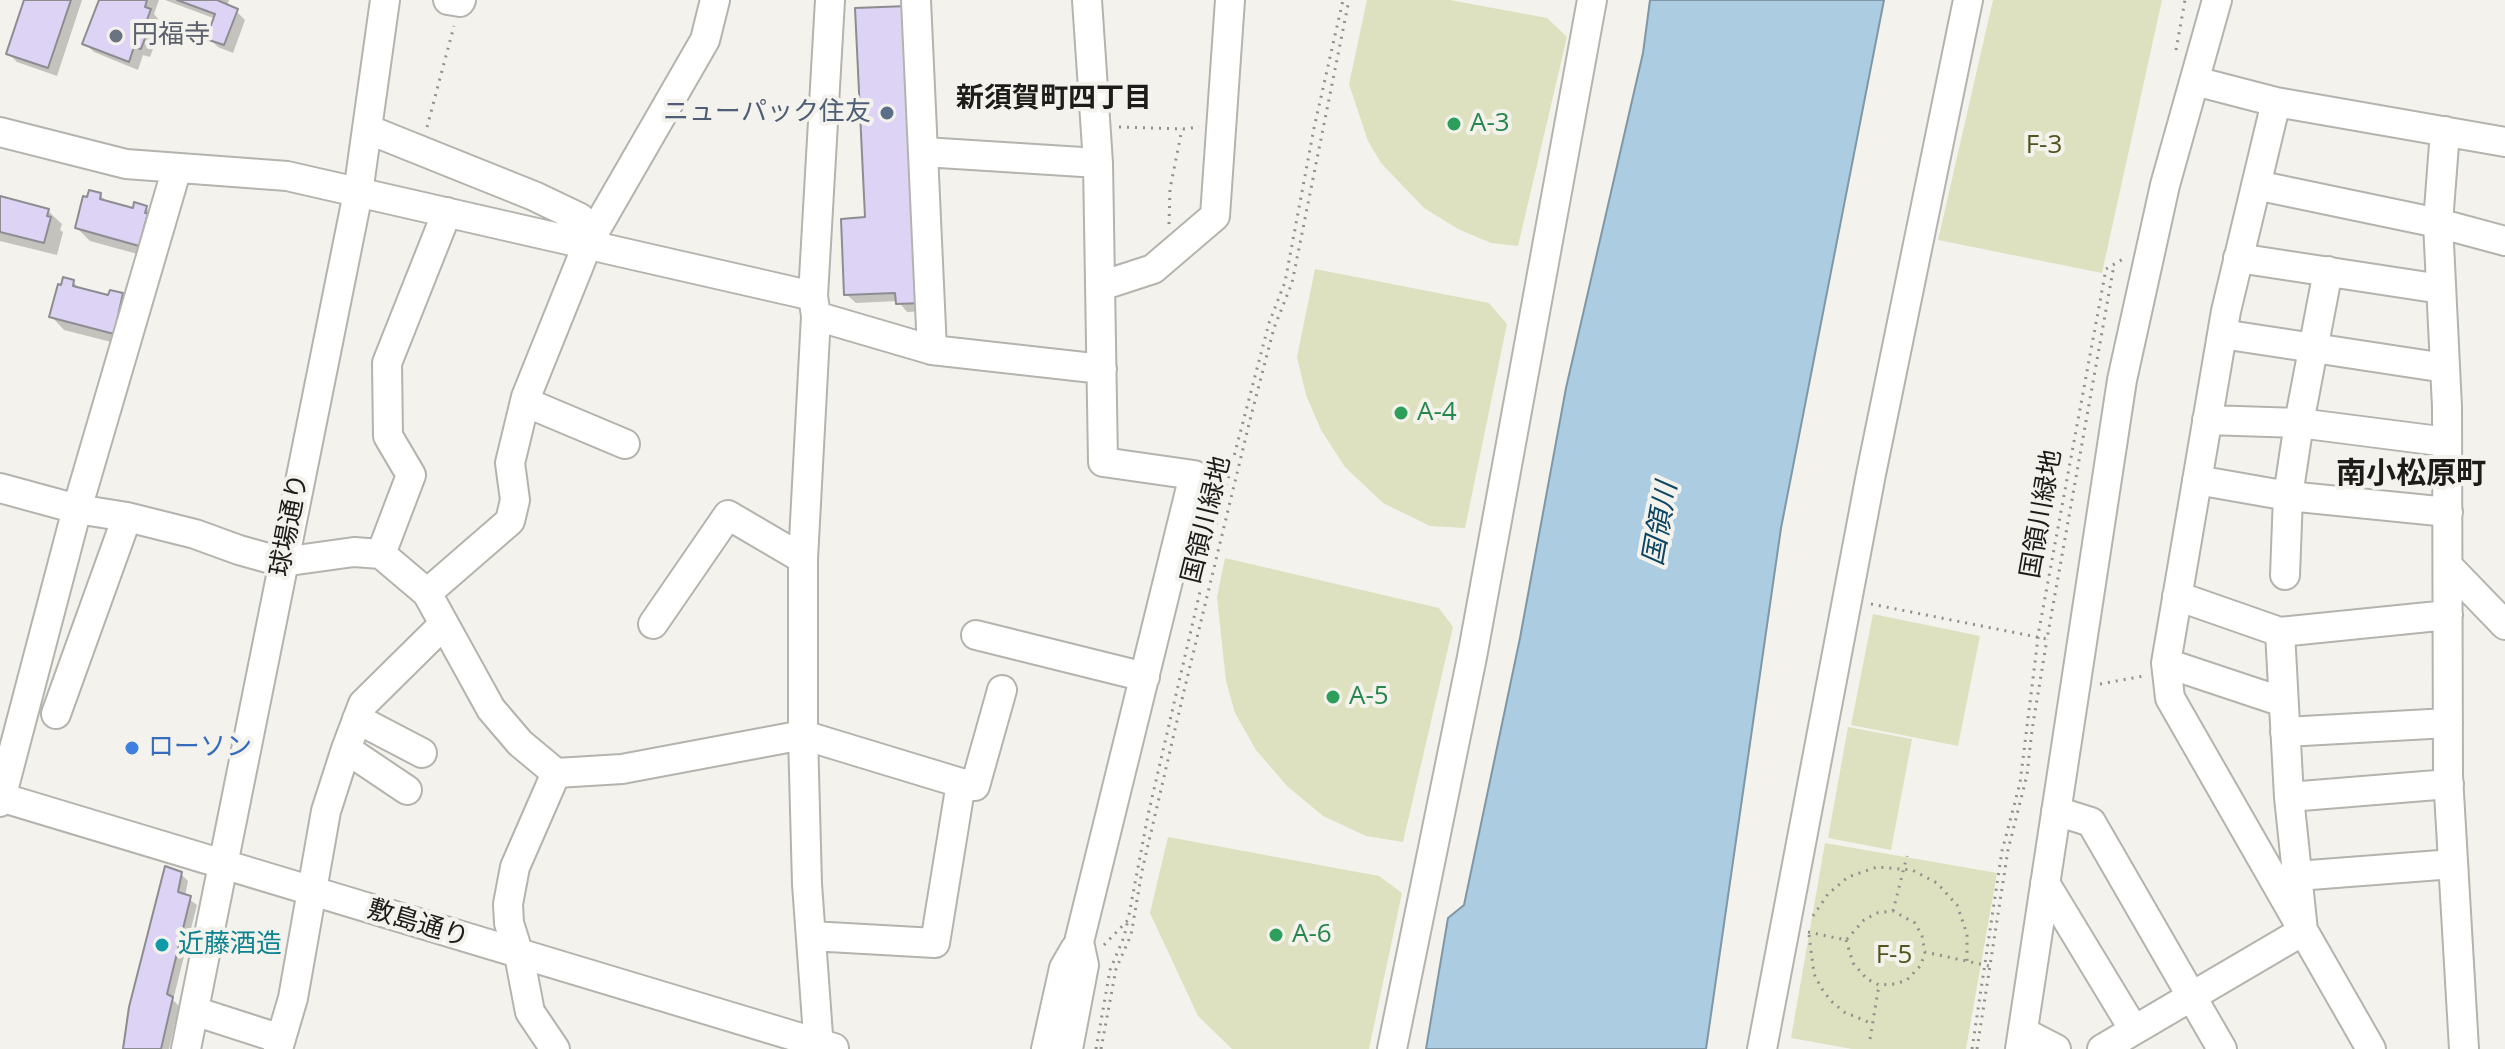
<!DOCTYPE html>
<html>
<head>
<meta charset="utf-8">
<style>
	body { margin:0 }
	canvas { display:block; background:#f4f2ec }
</style>
</head>
<body>
<canvas width="2505" height="1049"></canvas>
<script>
const context = document.querySelector('canvas').getContext('2d');
context.lineJoin = 'round';
function paint(path, color) {
  context.fillStyle = color;
  context.fill(path, 'evenodd');
}
function toPath(rows) {
  const path = new Path2D();
  for (const r of rows) {
    path.moveTo(r[0], r[1]);
    for (let i = 2; i < r.length; i += 2) path.lineTo(r[i], r[i + 1]);
  }
  return path;
}
function stroke(path, color, width, dash) {
  context.strokeStyle = color;
  context.lineWidth = width;
  context.lineCap = dash ? 'butt' : 'round';
  context.setLineDash(dash || []);
  context.stroke(path);
}
function write(font, color, halo, rows, align = 'center') {
  context.font = font + ' "Open Sans","Noto Sans JP",sans-serif';
  context.lineWidth = 8;
  context.setLineDash([]);
  context.textBaseline = 'middle';
  context.strokeStyle = halo;
  context.fillStyle = color;
  for (const [text, x, y, turn = 0] of rows) {
    context.save();
    context.translate(x, y);
    context.rotate((+turn || 0) * Math.PI / 180);
    context.textAlign = isNaN(turn) ? turn : align;
    if (halo) context.strokeText(text, 0, 0);
    context.fillText(text, 0, 0);
    context.restore();
  }
}
const green = toPath([
	[1367,0,1450,0,1547,18,1567,37,1518,246,1491,243,1458,229,1424,208,1381,163,1368,141,1349,84],
	[1993,0,2162,0,2102,273,1938,240],
	[1315,269,1489,303,1507,324,1465,528,1430,526,1383,503,1345,467,1321,430,1306,395,1297,357],
	[1225,558,1439,608,1453,627,1403,842,1366,836,1323,816,1287,786,1256,750,1235,713,1226,681,1217,597],
	[1873,614,1980,636,1958,746,1851,725],
	[1848,727,1912,739,1891,850,1828,838],
	[1168,837,1379,876,1402,893,1369,1049,1232,1049,1198,1016,1150,913],
	[1825,843,1997,873,1966,1049,1852,1049,1791,1038]
]);
const water = toPath([
	[1650,0,1884,0,1781,528,1706,1049,1426,1049,1448,918,1464,905,1520,638,1566,388,1643,53,1650,0]
]);
const shadow = toPath([
	[26,0,82,0,57,76,17,62,8,53],
	[101,0,159,0,154,14,159,20,154,35,157,38,150,57,143,55,138,70,94,52,85,43],
	[165,0,229,0,227,7,236,11,245,20,233,53,218,47,209,38,216,19],
	[100,195,108,203,134,210,146,208,159,221,152,258,90,241,77,228],
	[0,198,48,211,62,224,60,230,63,232,57,255,0,241],
	[867,219,931,311,907,312,898,301,856,303,846,294],
	[73,282,82,291,110,298,122,295,136,308,127,346,64,330,51,316],
	[181,874,188,881,185,896,197,905,173,1000,179,1006,169,1049,125,1049]
]);
const building = toPath([
	[24,0,71,0,48,68,6,54,24,0],
	[99,0,147,0,145,7,151,9,145,25,149,27,141,49,134,47,129,62,82,44,99,0],
	[177,0,217,0,238,9,224,45,206,39,215,14,177,0],
	[908,6,923,303,896,304,895,293,844,295,841,219,865,217,855,8,908,6],
	[89,190,101,193,100,199,133,208,134,202,147,206,145,213,148,213,139,246,75,228,83,196,87,197,89,190],
	[0,196,49,209,47,216,51,217,44,243,0,232,0,196],
	[63,277,74,280,73,286,108,295,110,290,123,293,114,334,49,317,58,284,61,285,63,277],
	[165,866,182,872,178,892,191,896,167,994,173,997,161,1049,123,1049,129,1007,165,866]
]);
const path = toPath([
	[2176,50,2185,0],
	[427,127,454,26],
	[1119,127,1182,129,1199,127],
	[1169,224,1170,189,1182,129],
	[1871,604,2047,639,2114,265],
	[2100,684,2144,676],
	[1893,911,1907,856],
	[1813,916,1828,894,1848,877,1877,867,1912,870,1937,883,1957,905,1967,934,1967,962],
	[1808,932,1846,940,1864,920,1877,913,1893,911,1915,923,1922,936,1925,952,1989,966],
	[1809,935,1814,974,1822,989,1831,1001,1844,1012,1873,1024],
	[1846,940,1853,963,1867,979,1879,985,1895,984,1907,980,1921,965,1925,952],
	[1104,945,1128,920,1148,815,1212,540,1269,323,1285,282,1314,128,1343,0],
	[1870,1039,1879,985],
	[1096,1049,1110,970,1124,937,1128,920],
	[1101,1049,1116,969,1131,935,1142,871,1184,691,1251,416,1274,328,1292,283,1349,0],
	[1972,1049,2002,851,2020,783,2039,630,2106,269,2123,259],
	[1977,1049,2008,850,2027,775,2032,730,2047,639]
]);
const minor = toPath([
	[448,0,460,2,461,0],
	[916,0,932,350,1102,369],
	[2195,81,2276,102,2226,311,2166,663,2170,698,2371,1049],
	[2276,102,2505,142],
	[367,129,534,196,580,218,593,233],
	[2445,131,2438,223,2447,407,2448,776,2464,1049],
	[0,132,126,164,287,176,813,296],
	[924,152,1098,163],
	[2256,185,2438,223,2505,241],
	[2238,258,2441,289],
	[1101,286,1153,269,1215,216,1230,0],
	[816,316,932,350],
	[2222,334,2445,368],
	[525,402,625,444],
	[2207,420,2299,423,2447,442],
	[2197,480,2288,496,2448,512],
	[0,488,77,509,127,517,195,534,239,550,282,562,354,552,381,554,427,593,491,709,520,743,556,773,622,769,803,735,961,783,935,943,811,936],
	[381,554,411,475,388,436,387,363,447,212],
	[2448,566,2505,625],
	[2285,575,2288,496,2299,423,2328,271],
	[427,593,510,521,515,500,510,463,526,397,588,243,705,40,715,0],
	[2177,596,2280,632,2448,615],
	[653,624,728,515,803,559],
	[976,635,1145,677],
	[2166,663,2283,702],
	[56,714,127,517],
	[357,719,422,753],
	[2285,732,2448,723],
	[961,783,975,786,1002,690],
	[407,790,346,749,363,704,444,624],
	[0,797,834,1048],
	[2289,797,2449,784],
	[0,802,77,509,177,168],
	[2056,811,2091,822,2222,1049],
	[2297,876,2453,864],
	[2045,883,2134,1030],
	[194,1011,281,1039],
	[2023,1032,2056,1049],
	[186,1049,358,193,385,0],
	[278,1049,293,998,326,811,346,749],
	[555,1049,530,1012,519,955,509,923,508,904,515,867,556,773],
	[819,1049,807,884,803,735,803,559,816,316,813,296,830,0],
	[1046,1049,1064,968,1075,949],
	[1068,1049,1084,965,1079,942,1194,475,1103,462,1098,163,1087,0],
	[1392,1049,1472,657,1592,0],
	[1762,1049,1871,474,1968,0],
	[2020,1049,2122,380,2165,185,2217,0],
	[2102,1049,2303,931,2289,797,2280,632]
]);
const markers = [
	[116,36,8,"#6b7280"],
	[887,113,8,"#5c6f8a"],
	[1454,124,8,"#2e9e5b"],
	[1401,413,8,"#2e9e5b"],
	[1333,697,8,"#2e9e5b"],
	[132,748,8,"#3f7fe0"],
	[1276,935,8,"#2e9e5b"],
	[162,945,8,"#0f9aa8"]
];
const worshipNames = [
	["円福寺",132,36]
];
const serviceNames = [
	["ニューパック住友",871,113]
];
const leisureNames = [
	["A-3",1470,124],
	["A-4",1417,413],
	["A-5",1349,697],
	["A-6",1292,935]
];
const parkNames = [
	["F-3",2044,146],
	["F-5",1894,956]
];
const streetNames = [
	["国領川緑地",2042,514,-80],
	["国領川緑地",1207,520,-76],
	["球場通り",290,525,-79],
	["敷島通り",418,924,17]
];
const shopNames = [
	["ローソン",148,748]
];
const cultureNames = [
	["近藤酒造",178,945]
];
const neighbourhoodNames = [
	["新須賀町四丁目",1054,99]
];
const waterNames = [
	["国領川",1661,524,-80]
];
const quarterNames = [
	["南小松原町",2411,474]
];
paint(green, '#dee1bf');
paint(water, '#abcce1');
stroke(water, '#8097a5', 2);
paint(shadow, '#0003');
paint(building, '#ddd3f4');
stroke(building, '#8d8c91', 2);
stroke(minor, '#b4b3ad', 32);
stroke(path, '#92908c', 3, [2, 6]);
stroke(minor, '#fff', 28);
for (const [x, y, r, color] of markers) {
  const dot = new Path2D();
  dot.arc(x, y, r, 0, 2 * Math.PI);
  context.fillStyle = color;
  context.fill(dot);
  stroke(dot, '#f4f2ec', 3);
}
write('26px', '#5b616d', '#f4f2ec', worshipNames, 'left');
write('26px', '#4e5e75', '#f4f2ec', serviceNames, 'right');
write('26px', '#27864d', '#f4f2ec', leisureNames, 'left');
write('26px', '#51541d', '#f4f2ec', parkNames);
write('26px', '#1d1c1a', '#f4f2ec', streetNames);
write('26px', '#366cbe', '#f4f2ec', shopNames, 'left');
write('26px', '#0d838f', '#f4f2ec', cultureNames, 'left');
write('bold 28px', '#1d1c1a', '#f4f2ec', neighbourhoodNames);
write('italic 28px', '#0c4664', '#f4f2ec', waterNames);
write('bold 30px', '#1d1c1a', '#f4f2ec', quarterNames);
</script>
</body>
</html>
